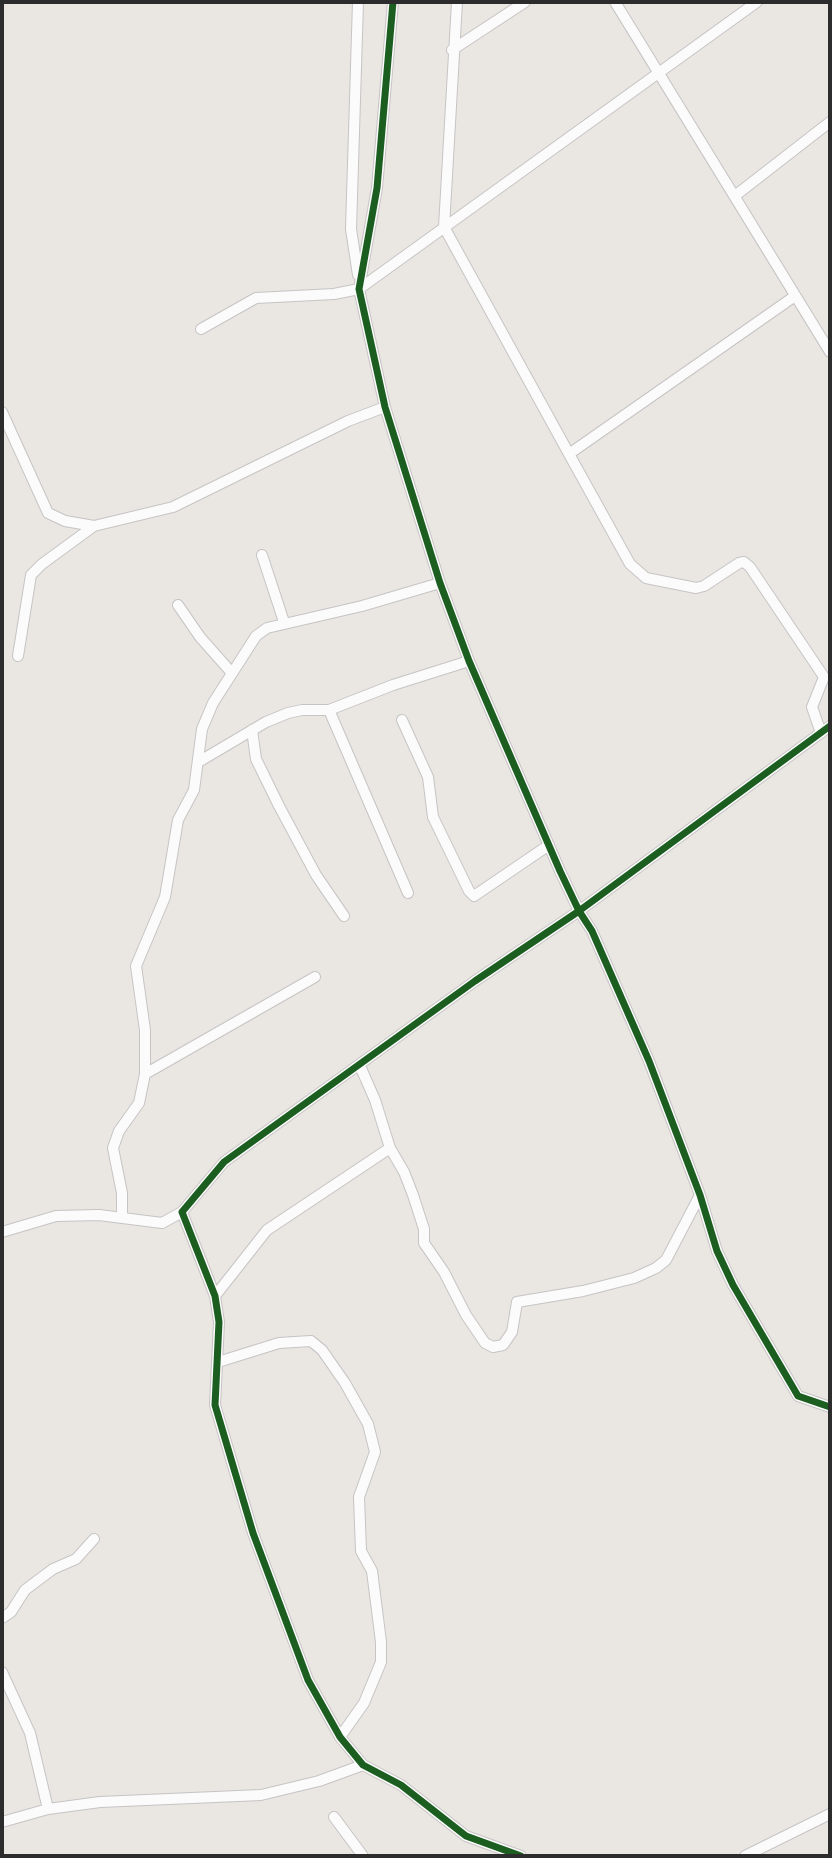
<!DOCTYPE html>
<html>
<head>
<meta charset="utf-8">
<style>
	body { margin:0 }
	#map { position:relative; width:832px; height:1858px; overflow:hidden; background:#eae6e2; font-family:Roboto,sans-serif }
	canvas { display:block }
	.frame { position:absolute; inset:0; border:4px solid #2c2c2c; pointer-events:none }
</style>
</head>
<body>
<div id="map">
<canvas width="832" height="1858"></canvas>
<div class="frame"></div>
</div>
<script>
const context = document.querySelector('canvas').getContext('2d');
context.lineJoin = 'round';
function toPath(rows) {
  const path = new Path2D();
  for (const r of rows) {
    path.moveTo(r[0], r[1]);
    for (let i = 2; i < r.length; i += 2) path.lineTo(r[i], r[i + 1]);
  }
  return path;
}
function stroke(path, color, width, dash) {
  context.strokeStyle = color;
  context.lineWidth = width;
  context.lineCap = dash ? 'butt' : 'round';
  context.setLineDash(dash || []);
  context.stroke(path);
}
const minor = toPath([
	[358,2,351,229,358,275],
	[393,2,377,188,359,289,385,407,440,583,469,661,560,871,579,911,592,931,649,1061,700,1195,717,1251,733,1285,798,1396,830,1407],
	[457,2,444,227,569,454,795,296],
	[615,2,830,352],
	[452,50,525,2],
	[736,195,830,122],
	[201,329,256,298,334,294,359,289,757,2],
	[2,412,48,513,65,521,94,526,173,507,348,421,385,407],
	[569,454,630,564,646,578,696,588,704,586,739,563,744,562,750,567,824,677,812,707,821,733],
	[262,555,284,622],
	[178,605,200,637,231,672],
	[18,656,31,575,42,564,94,526],
	[329,710,408,893],
	[402,720,428,777,433,817,469,891,474,896,549,845],
	[252,730,256,759,279,806,316,875,344,916],
	[200,761,266,722,288,713,302,710,329,710,393,685,469,661],
	[145,1074,315,977],
	[390,1148,404,1172,413,1195,424,1229,424,1243,444,1272,466,1315,485,1343,493,1347,503,1345,512,1332,517,1302,583,1291,634,1278,656,1268,666,1260,700,1195],
	[122,1217,122,1193,113,1148,119,1131,139,1103,145,1074,145,1030,136,966,165,897,178,820,194,790,202,729,213,703,256,636,267,628,362,606,440,583],
	[2,1232,56,1216,99,1215,162,1223,182,1212],
	[215,1296,267,1230,390,1148,375,1100,360,1066],
	[218,1362,279,1343,311,1341,322,1350,345,1383,368,1424,375,1452,359,1497,361,1551,372,1571,381,1642,381,1662,364,1703,340,1737],
	[2,1618,11,1612,25,1590,53,1569,76,1559,94,1539],
	[2,1672,30,1733,48,1809],
	[334,1817,363,1856],
	[2,1822,48,1809,100,1802,261,1795,319,1781,363,1765],
	[521,1856,466,1836,401,1785,363,1765,340,1737,308,1680,253,1533,215,1405,219,1322,215,1296,182,1212,224,1162,475,981,579,911,830,726],
	[745,1856,830,1814]
]);
const cycleway = toPath([
	[393,2,377,188,359,289,385,407,440,583,469,661,560,871,579,911,592,931,649,1061,700,1195,717,1251,733,1285,798,1396,830,1407],
	[521,1856,466,1836,401,1785,363,1765,340,1737,308,1680,253,1533,215,1405,219,1322,215,1296,182,1212,224,1162,475,981,579,911,830,726]
]);
stroke(minor, '#c6c4c4', 12);
stroke(minor, '#fcfbfb', 10);
stroke(cycleway, '#1b5e20', 7);
</script>
</body>
</html>
